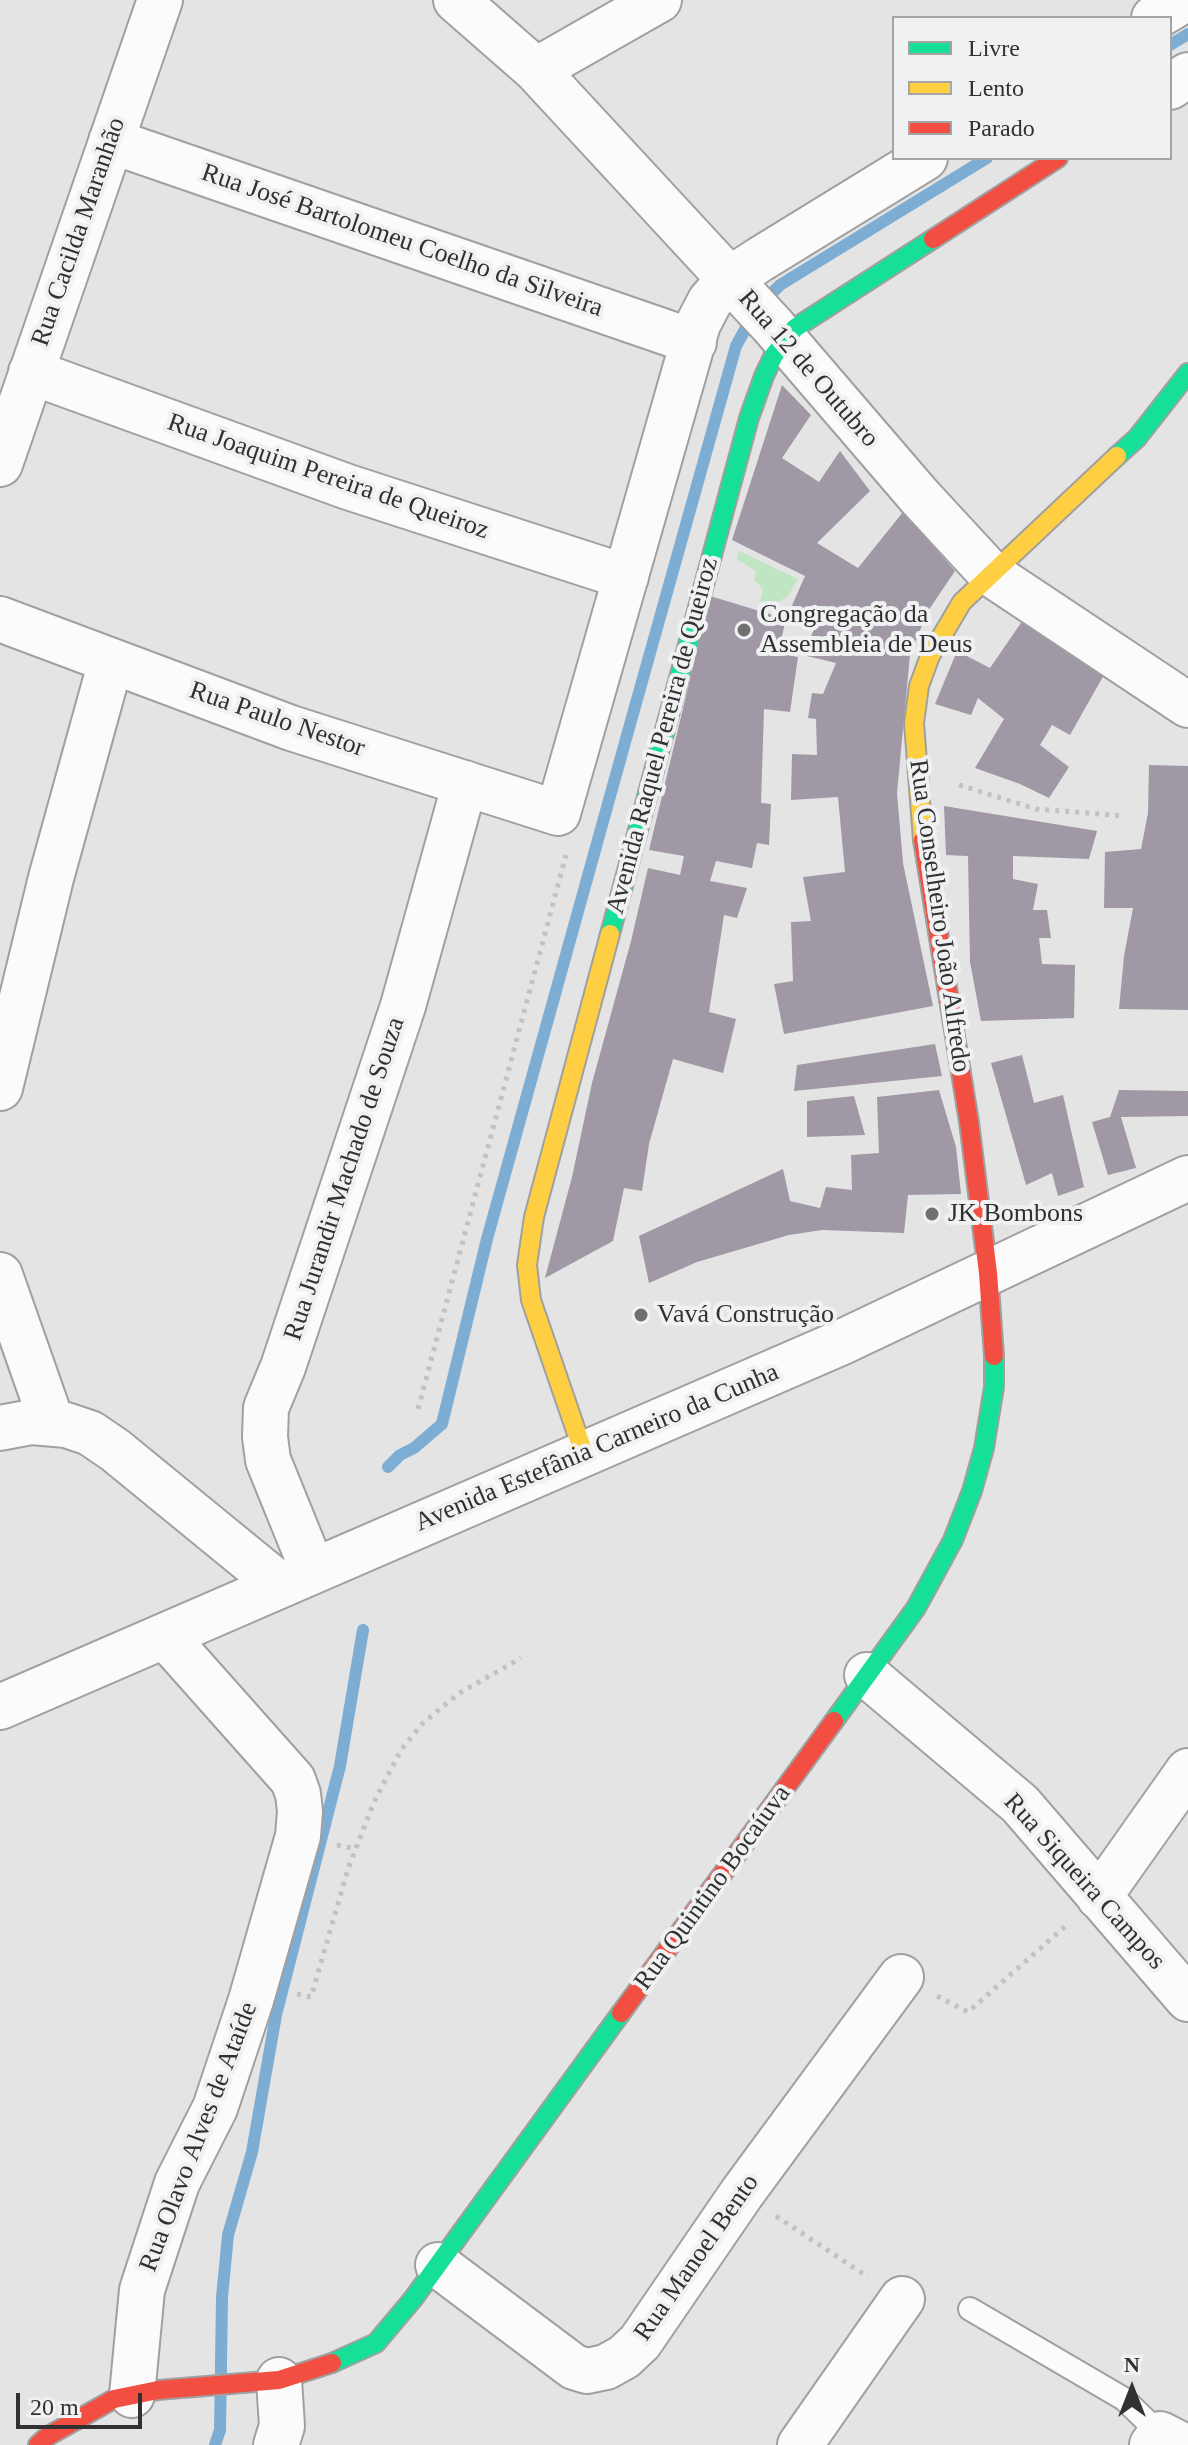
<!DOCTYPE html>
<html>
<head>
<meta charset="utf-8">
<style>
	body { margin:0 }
	#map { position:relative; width:1188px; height:2445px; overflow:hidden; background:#e4e4e4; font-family:"Times New Roman",serif }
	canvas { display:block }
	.legend { position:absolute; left:892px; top:16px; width:280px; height:144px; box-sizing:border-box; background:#f0f1f2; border:2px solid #a4a4a5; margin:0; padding:10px 14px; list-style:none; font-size:24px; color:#313131 }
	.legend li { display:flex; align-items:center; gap:16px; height:40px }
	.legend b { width:40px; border:2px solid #a4a4a5 }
	.north { position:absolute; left:1092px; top:2349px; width:80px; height:80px; -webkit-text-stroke:6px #f0f1f2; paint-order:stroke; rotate:0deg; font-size:22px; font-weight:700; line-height:32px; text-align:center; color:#313131 }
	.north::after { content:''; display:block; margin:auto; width:28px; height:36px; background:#313131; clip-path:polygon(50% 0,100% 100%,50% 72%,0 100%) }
	.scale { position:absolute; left:16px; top:2393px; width:126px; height:36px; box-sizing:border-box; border:4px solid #313131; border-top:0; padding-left:10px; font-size:24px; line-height:28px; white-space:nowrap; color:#313131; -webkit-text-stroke:6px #f0f1f2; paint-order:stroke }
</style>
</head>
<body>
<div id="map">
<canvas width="1188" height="2445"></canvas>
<ul class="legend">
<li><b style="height:10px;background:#16e098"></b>Livre</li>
<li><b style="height:10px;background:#ffcf43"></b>Lento</li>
<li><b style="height:10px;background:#f24e42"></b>Parado</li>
</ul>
<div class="north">N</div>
<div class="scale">20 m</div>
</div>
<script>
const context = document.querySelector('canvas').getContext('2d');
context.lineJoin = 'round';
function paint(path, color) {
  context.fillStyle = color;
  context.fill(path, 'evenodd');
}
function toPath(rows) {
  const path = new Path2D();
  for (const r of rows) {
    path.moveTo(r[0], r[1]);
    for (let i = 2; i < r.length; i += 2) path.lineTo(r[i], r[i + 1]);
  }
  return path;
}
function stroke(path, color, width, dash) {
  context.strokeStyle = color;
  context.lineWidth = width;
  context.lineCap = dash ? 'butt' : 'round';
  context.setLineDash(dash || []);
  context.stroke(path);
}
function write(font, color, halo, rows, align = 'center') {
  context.font = font + ' "Times New Roman",serif';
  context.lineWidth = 8;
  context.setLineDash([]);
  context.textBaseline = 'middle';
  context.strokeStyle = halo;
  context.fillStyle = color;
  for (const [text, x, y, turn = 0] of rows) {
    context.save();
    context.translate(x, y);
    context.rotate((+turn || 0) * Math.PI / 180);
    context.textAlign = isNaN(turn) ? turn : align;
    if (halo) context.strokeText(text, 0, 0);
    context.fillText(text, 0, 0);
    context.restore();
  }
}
const green = toPath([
	[739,551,798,579,788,596,776,603,760,601,763,589,754,580,756,571,737,559]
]);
const stream = toPath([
	[1170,45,1188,34],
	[763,302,780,285,987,158],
	[388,1467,400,1455,414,1448,442,1424,487,1239,629,728,736,346,752,317],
	[215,2445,220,2430,222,2297,228,2235,252,2152,276,2015,340,1766,363,1630]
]);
const building = toPath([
	[782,385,811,415,782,458,819,482,840,451,870,491,817,543,858,568,903,512,955,571,928,611,910,655,897,793,903,863,933,1006,784,1034,774,984,793,981,791,922,811,921,803,877,845,872,838,797,791,800,792,754,817,755,816,719,808,718,812,693,823,694,836,663,803,655,815,627,786,619,805,576,732,540],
	[710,596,786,619,778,653,798,657,790,712,764,709,761,803,771,804,769,845,757,843,752,868,716,861,710,881,747,888,737,918,724,915,709,1012,736,1019,723,1073,673,1059,649,1144,642,1191,624,1188,613,1241,545,1278,572,1177,592,1083,631,941,648,868,680,875,684,856,649,850],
	[1025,617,1105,673,1070,735,1052,725,1040,745,1069,767,1049,798,1020,784,975,768,1004,719,978,698,971,715,935,704,957,651,990,668],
	[1149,765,1188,766,1188,1010,1119,1009,1124,956,1133,908,1104,908,1105,852,1141,849,1148,813],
	[944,806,1097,831,1089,859,1013,856,1013,879,1038,884,1033,910,1047,910,1051,938,1039,938,1042,964,1075,965,1074,1018,981,1021,970,962,968,856,946,855],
	[935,1044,942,1076,794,1091,797,1065],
	[1022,1055,1034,1103,1063,1095,1084,1187,1058,1196,1052,1173,1026,1185,991,1063],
	[939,1090,956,1147,961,1194,908,1195,904,1233,822,1230,789,1235,697,1262,649,1283,639,1236,783,1169,790,1201,820,1208,826,1187,852,1190,851,1155,879,1153,877,1097],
	[1119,1090,1188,1091,1188,1116,1121,1117,1136,1168,1108,1175,1092,1122,1110,1117],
	[854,1096,865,1135,807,1137,807,1101]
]);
const path = toPath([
	[959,785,1036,809,1125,816],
	[418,1409,566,855],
	[337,1845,356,1849],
	[297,1994,311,1997,348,1869,374,1802,401,1750,422,1724,458,1694,521,1658],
	[937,1996,968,2012,1069,1923],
	[776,2216,868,2277]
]);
const lane = toPath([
	[970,2309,1124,2399,1160,2434]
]);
const street = toPath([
	[456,0,536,70,773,326,919,496,991,574,1188,705],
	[1154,18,1184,0],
	[536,70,659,0],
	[1170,87,1188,75],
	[111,141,694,342],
	[31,372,348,487,626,577],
	[0,464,160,0],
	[0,619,291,728,558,813,698,324,710,301,730,279,759,260,925,158],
	[0,1088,51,878,111,661],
	[0,1275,52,1423],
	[0,1428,32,1422,66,1425,90,1433,115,1450,280,1585],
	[313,1571,268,1460,265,1437,266,1408,283,1367,403,1006,465,783],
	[867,1675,1020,1804,1188,1999],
	[0,1707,840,1343,1188,1178],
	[1099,1897,1188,1771],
	[438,2265,574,2367,587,2371,606,2367,624,2357,640,2342,742,2193,901,1977],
	[132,2395,142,2290,177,2183,215,2108,251,2000,298,1836,300,1811,298,1794,293,1780,165,1636],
	[276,2445,282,2426,279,2380],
	[800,2445,902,2299],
	[1152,2445,1160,2434,1182,2445]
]);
const fast = toPath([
	[1117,456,1137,438,1188,373],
	[610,934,749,418,764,376,774,355,795,328,933,239],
	[834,1721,916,1608,953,1540,972,1491,984,1448,994,1387,994,1356],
	[332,2363,376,2343,413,2299,621,2013]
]);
const slow = toPath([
	[923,840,914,723,919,686,930,656,962,602,1117,456],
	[584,1454,531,1300,527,1265,534,1217,610,934]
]);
const jam = toPath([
	[933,239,1058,158],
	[923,840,969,1122,988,1273,994,1356],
	[621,2013,834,1721],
	[38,2445,48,2436,114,2399,158,2390,279,2380,332,2363]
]);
const markers = [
	[744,630,8,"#707070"],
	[932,1214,8,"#707070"],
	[641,1315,8,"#707070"]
];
const streetNames = [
	["Rua Cacilda Maranhão",79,232,-71],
	["Rua José Bartolomeu Coelho da Silveira",402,241,19],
	["Rua 12 de Outubro",808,369,49],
	["Rua Joaquim Pereira de Queiroz",328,477,19],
	["Rua Paulo Nestor",277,720,19],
	["Avenida Raquel Pereira de Queiroz",663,736,-75],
	["Rua Conselheiro João Alfredo",939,916,82],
	["Rua Jurandir Machado de Souza",345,1179,-72],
	["Avenida Estefânia Carneiro da Cunha",597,1448,-23],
	["Rua Siqueira Campos",1084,1882,48],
	["Rua Quintino Bocaíuva",713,1888,-54],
	["Rua Olavo Alves de Ataíde",199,2137,-69],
	["Rua Manoel Bento",697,2258,-55]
];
const poiNames = [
	["Congregação da",760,615],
	["Assembleia de Deus",760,645],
	["JK Bombons",948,1214],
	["Vavá Construção",657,1315]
];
paint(green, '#c0e5c2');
stroke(stream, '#7eadd4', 12);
paint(building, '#a098a4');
stroke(lane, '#a0a0a0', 26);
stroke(street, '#a0a0a0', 48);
stroke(fast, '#a0a0a0', 22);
stroke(slow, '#a0a0a0', 22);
stroke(jam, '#a0a0a0', 22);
stroke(path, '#c2c2c2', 5, [4, 6]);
stroke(lane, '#fbfbfb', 22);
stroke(street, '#fbfbfb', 44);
stroke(fast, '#16e098', 18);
stroke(slow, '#ffcf43', 18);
stroke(jam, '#f24e42', 18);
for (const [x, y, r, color] of markers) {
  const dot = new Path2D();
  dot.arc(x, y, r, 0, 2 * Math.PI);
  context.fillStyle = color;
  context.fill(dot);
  stroke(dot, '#f0f1f2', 3);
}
write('26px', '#313131', '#f0f1f2', streetNames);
write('26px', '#313131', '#f0f1f2', poiNames, 'left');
</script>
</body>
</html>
